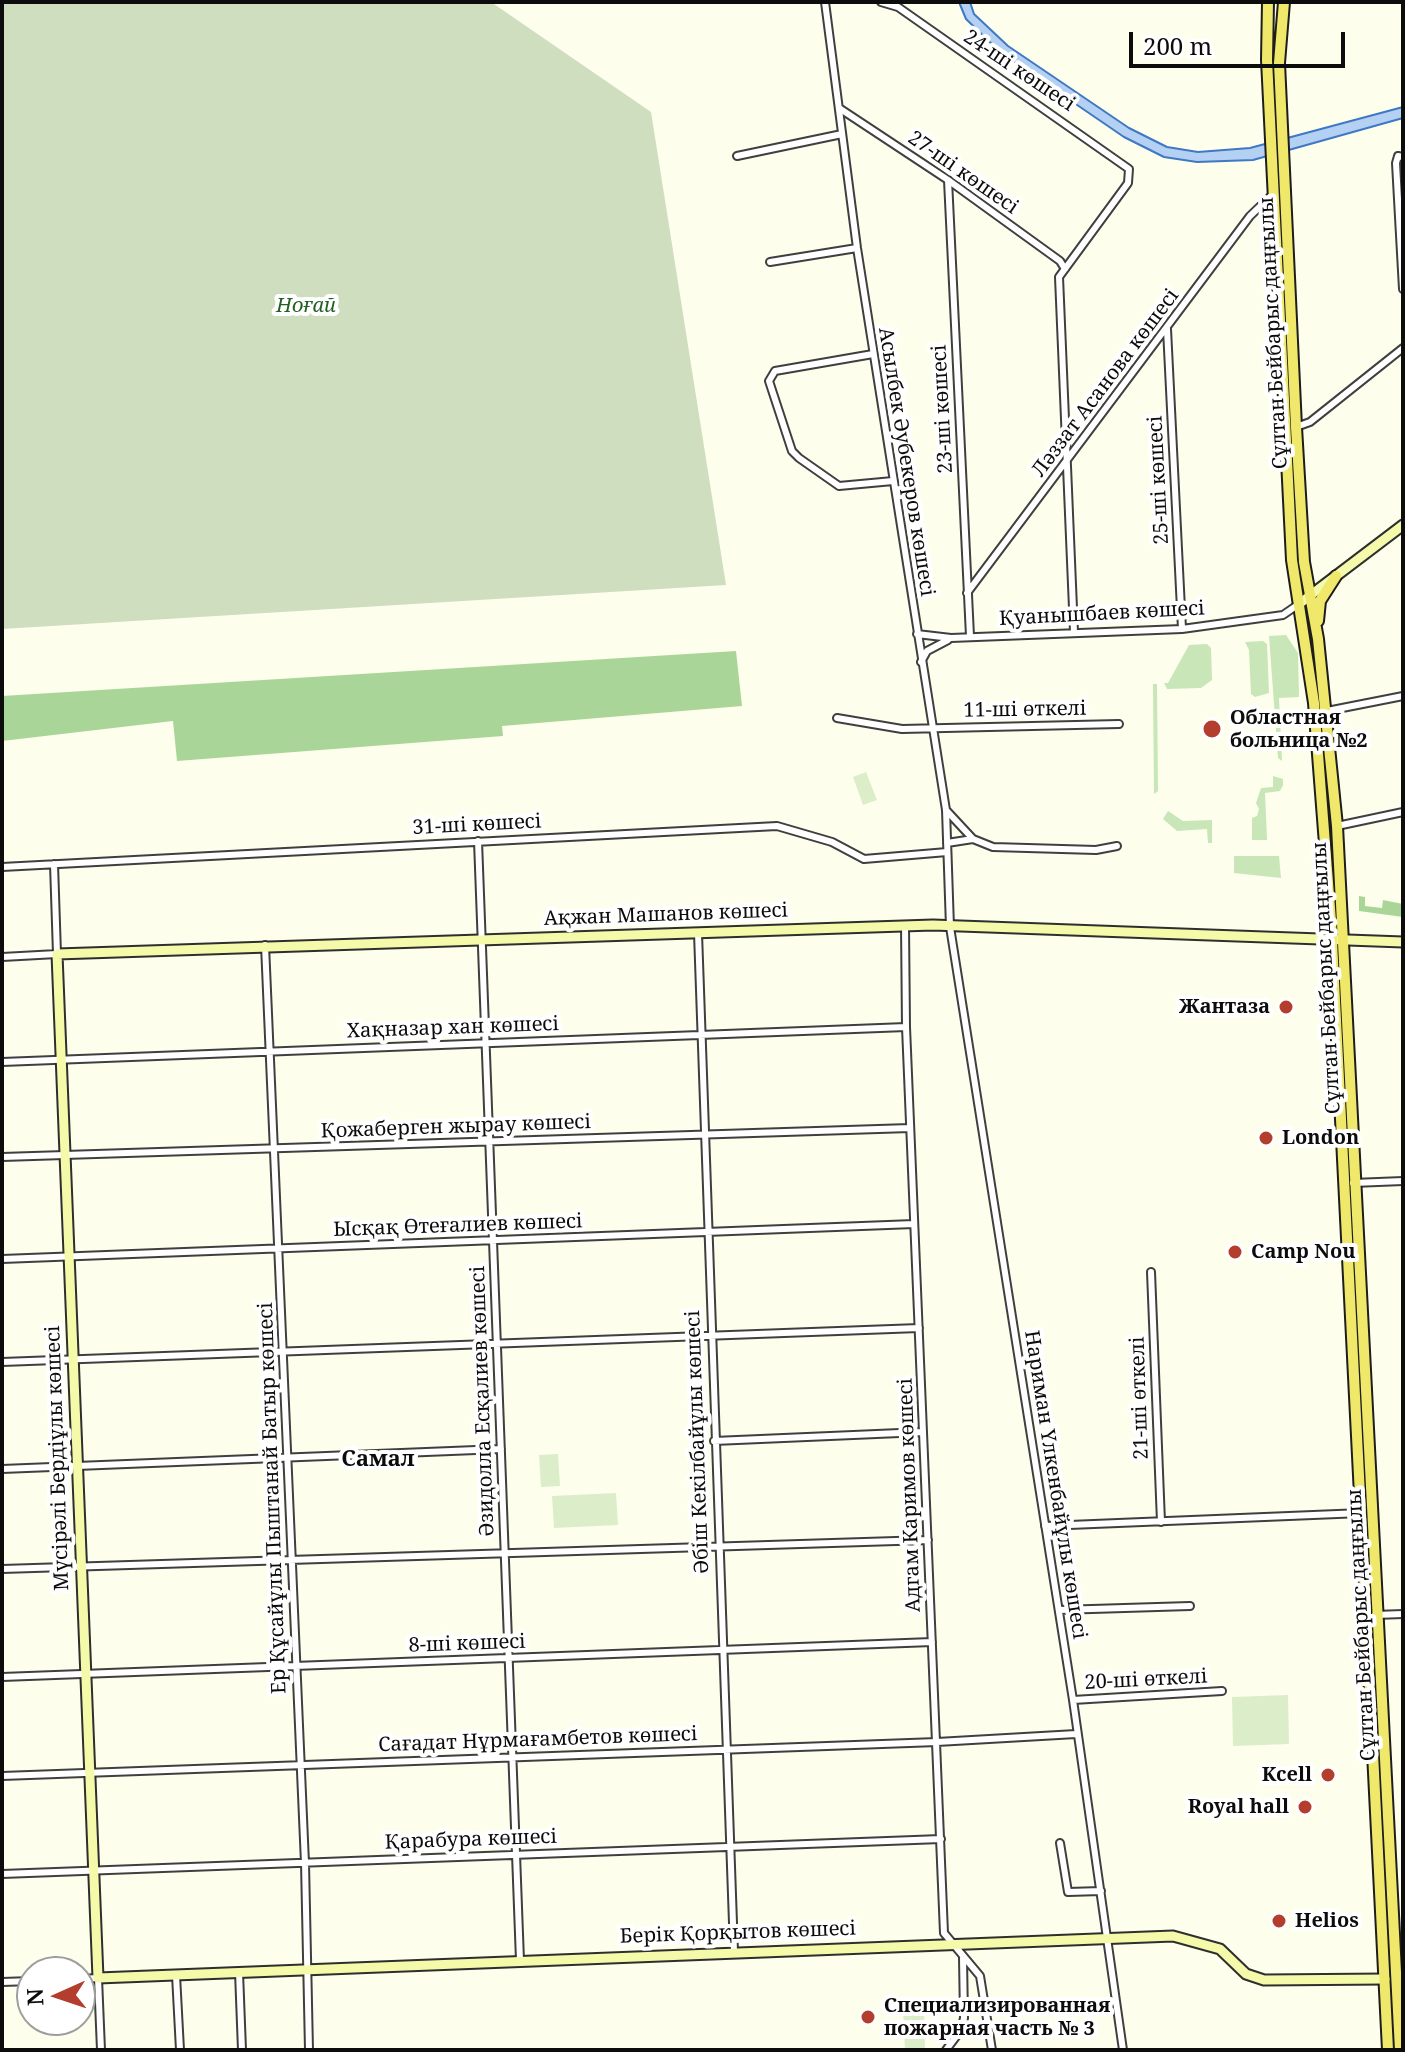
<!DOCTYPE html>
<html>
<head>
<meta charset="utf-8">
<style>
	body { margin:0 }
	#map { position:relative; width:1405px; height:2052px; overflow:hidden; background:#fefeec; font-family:"Noto Serif",serif }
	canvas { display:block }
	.frame { position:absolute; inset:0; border:4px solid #0c0c0c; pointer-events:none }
	.north { position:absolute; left:16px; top:1956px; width:80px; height:80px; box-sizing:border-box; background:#fff; border:2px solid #9e9e9e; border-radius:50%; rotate:267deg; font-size:22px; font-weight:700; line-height:32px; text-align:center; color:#0c0c0c }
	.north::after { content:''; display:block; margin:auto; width:28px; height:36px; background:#b33e2d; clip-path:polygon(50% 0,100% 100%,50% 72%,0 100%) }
	.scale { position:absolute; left:1129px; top:32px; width:216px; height:36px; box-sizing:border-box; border:4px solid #0c0c0c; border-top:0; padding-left:10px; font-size:24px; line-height:28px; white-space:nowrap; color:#0c0c0c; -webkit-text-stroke:6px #fff; paint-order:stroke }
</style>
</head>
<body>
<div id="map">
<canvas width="1405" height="2052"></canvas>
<div class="frame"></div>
<div class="north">N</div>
<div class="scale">200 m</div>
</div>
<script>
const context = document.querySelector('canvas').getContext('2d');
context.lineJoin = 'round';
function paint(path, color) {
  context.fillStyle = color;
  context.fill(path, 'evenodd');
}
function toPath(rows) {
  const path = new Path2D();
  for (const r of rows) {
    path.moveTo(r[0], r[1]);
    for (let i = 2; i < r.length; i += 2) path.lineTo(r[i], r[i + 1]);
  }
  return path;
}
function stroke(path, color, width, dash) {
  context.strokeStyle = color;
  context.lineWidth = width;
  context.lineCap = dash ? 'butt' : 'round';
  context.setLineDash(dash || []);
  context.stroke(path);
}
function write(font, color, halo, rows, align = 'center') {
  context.font = font + ' "Noto Serif",serif';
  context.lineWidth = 8;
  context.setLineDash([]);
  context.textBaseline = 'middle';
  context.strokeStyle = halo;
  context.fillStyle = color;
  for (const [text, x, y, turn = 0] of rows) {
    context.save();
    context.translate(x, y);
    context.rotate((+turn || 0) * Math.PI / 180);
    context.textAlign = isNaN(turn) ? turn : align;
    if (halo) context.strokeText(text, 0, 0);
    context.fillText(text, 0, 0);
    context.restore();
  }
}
const green = toPath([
	[1286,635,1298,653,1299,697,1279,698,1282,761,1278,758,1269,636],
	[1263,641,1267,644,1269,693,1255,697,1251,694,1249,650,1245,642],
	[1207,644,1211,648,1212,680,1201,688,1167,689,1164,683,1168,683,1189,645],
	[1153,684,1157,684,1158,791,1154,794],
	[1273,776,1283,779,1283,785,1280,791,1265,793,1267,840,1252,840,1252,818,1257,816,1259,809,1256,803,1261,788,1273,787],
	[1168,811,1183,821,1212,820,1212,843,1208,843,1207,829,1177,831,1163,819],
	[1234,856,1279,856,1281,878,1234,873]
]);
const forest = toPath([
	[736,651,742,706,502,726,503,736,177,761,173,721,2,741,2,696],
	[1359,896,1365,897,1365,906,1382,908,1383,900,1403,904,1403,917,1359,911]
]);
const cemetery = toPath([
	[2,2,491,2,651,112,726,585,2,629]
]);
const pitch = toPath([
	[866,772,877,800,863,805,853,777],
	[558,1454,560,1486,541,1487,539,1455],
	[616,1493,618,1525,554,1528,552,1496],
	[1288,1695,1289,1744,1233,1746,1232,1697],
	[924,2009,925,2050,905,2050,903,2010]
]);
const water = toPath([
	[959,2,970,2,974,14,1008,46,1129,128,1167,147,1198,152,1250,148,1403,107,1403,118,1253,160,1197,162,1164,157,1124,137,1001,53,966,19,959,2]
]);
const street = toPath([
	[825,2,857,248,946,810,950,927,1073,1700,1123,2050],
	[881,2,898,7,1129,169,1128,183,1059,277,1074,632],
	[839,108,948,180,1060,261,1065,269],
	[737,156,842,134],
	[1403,157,1398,156,1396,163,1403,289],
	[948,180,970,636],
	[770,262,857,248],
	[1167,329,1182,629],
	[873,354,775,371,769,381,792,451,799,458,839,486,893,481],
	[1296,427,1310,422,1403,348],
	[967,593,1250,216,1273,194],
	[917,634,951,638,1182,629,1283,615,1299,604],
	[921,662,927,651,948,640],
	[1327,711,1403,696],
	[837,718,902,729,1119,724],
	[946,810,973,839,993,847,1096,850,1117,846],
	[1337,826,1403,812],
	[478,841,520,1960],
	[947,843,973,839],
	[2,867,777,826,832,842,864,859,947,852],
	[905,925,906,1027,944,1933,980,1976,992,2050],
	[698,933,734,1951],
	[265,945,305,1863,309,2050],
	[2,957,57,954,54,864],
	[2,1062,906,1027],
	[2,1157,910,1128],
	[1353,1183,1403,1181],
	[2,1259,914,1224],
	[1151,1272,1161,1522],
	[2,1362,919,1328],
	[714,1441,923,1432],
	[2,1469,501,1449],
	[1045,1526,1362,1513],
	[2,1569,928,1540],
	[1059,1610,1190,1606],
	[1375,1615,1403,1614],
	[2,1677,932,1642],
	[1073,1700,1222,1691],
	[2,1776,937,1742,1076,1734],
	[1060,1843,1068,1892,1101,1891],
	[2,1874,941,1839],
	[239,1972,242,2050],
	[176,1975,180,2050],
	[80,1979,98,1978,101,2050],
	[2,1982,32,1981],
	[946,2050,961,2030,964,2018,963,1958]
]);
const secondary = toPath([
	[1299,604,1403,525],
	[1385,1979,1264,1980,1246,1974,1220,1949,1173,1936,98,1978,57,954,933,925,1403,942]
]);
const primary = toPath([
	[1268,2,1267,60,1292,560,1314,703,1331,921,1388,2050],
	[1284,2,1279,63,1296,427,1304,562,1318,639,1337,826,1400,2050],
	[1318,621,1320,601,1336,576]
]);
const markers = [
	[1212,729,10,"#b33e2d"],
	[1286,1007,8,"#b33e2d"],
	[1266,1138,8,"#b33e2d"],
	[1235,1252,8,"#b33e2d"],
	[1328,1775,8,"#b33e2d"],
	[1305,1807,8,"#b33e2d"],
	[1279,1921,8,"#b33e2d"],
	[868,2017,8,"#b33e2d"]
];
const streetNames = [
	["24-ші көшесі",1019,71,34],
	["27-ші көшесі",963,173,35],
	["Сұлтан Бейбарыс даңғылы",1274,333,-93],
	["Ләззат Асанова көшесі",1106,383,-53],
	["23-ші көшесі",943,409,-93],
	["Асылбек Әубекеров көшесі",906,462,81],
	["25-ші көшесі",1159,480,-93],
	["Қуанышбаев көшесі",1102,614,-3],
	["11-ші өткелі",1025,710,-1],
	["31-ші көшесі",477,825,-3],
	["Ақжан Машанов көшесі",666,915,-2],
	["Сұлтан Бейбарыс даңғылы",1327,978,-93],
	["Хақназар хан көшесі",453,1028,-2],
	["Қожаберген жырау көшесі",456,1127,-2],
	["Ысқақ Өтеғалиев көшесі",458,1226,-2],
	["21-ші өткелі",1140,1398,-92],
	["Әзидолла Есқалиев көшесі",483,1401,-92],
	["Әбіш Кекілбайұлы көшесі",698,1442,-92],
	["Мүсірәлі Бердіұлы көшесі",58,1458,-92],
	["Нариман Үлкенбайұлы көшесі",1055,1485,81],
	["Адгам Каримов көшесі",910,1495,-92],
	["Ер Құсайұлы Пыштанай Батыр көшесі",273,1498,-92],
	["Сұлтан Бейбарыс даңғылы",1362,1625,-93],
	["8-шi көшесi",467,1644,-2],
	["20-ші өткелі",1146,1680,-3],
	["Сағадат Нұрмағамбетов көшесі",538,1740,-2],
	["Қарабура көшесі",471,1840,-2],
	["Берік Қорқытов көшесі",738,1933,-2]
];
const parkNames = [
	["Ноғай",306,306]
];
const poiNames = [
	["Областная",1230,718],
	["больница №2",1230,741],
	["Жантаза",1270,1007,"right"],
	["London",1282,1138],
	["Camp Nou",1251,1252],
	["Kcell",1312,1775,"right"],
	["Royal hall",1289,1807,"right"],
	["Helios",1295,1921],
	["Специализированная",884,2006],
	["пожарная часть № 3",884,2029]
];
const neighbourhoodNames = [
	["Самал",378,1460]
];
paint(green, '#c8e6b8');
paint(forest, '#a9d698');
paint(cemetery, '#cedebf');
paint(pitch, '#dbeec9');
paint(water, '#b4d0f2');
stroke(water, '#3f78c5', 2);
stroke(street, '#3f3f3f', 10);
stroke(secondary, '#2e2e2e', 13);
stroke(primary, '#1d1d1d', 14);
stroke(street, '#fff', 6);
stroke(secondary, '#f5faab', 9);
stroke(primary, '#f0e86a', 10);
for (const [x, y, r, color] of markers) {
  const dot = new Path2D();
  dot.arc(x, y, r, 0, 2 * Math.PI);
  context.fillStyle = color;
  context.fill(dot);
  stroke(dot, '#fff', 3);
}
write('20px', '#0c0c0c', '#fff', streetNames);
write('italic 20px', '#225f21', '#fff', parkNames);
write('bold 20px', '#0c0c0c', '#fff', poiNames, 'left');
write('bold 22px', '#0c0c0c', '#fff', neighbourhoodNames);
</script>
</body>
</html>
